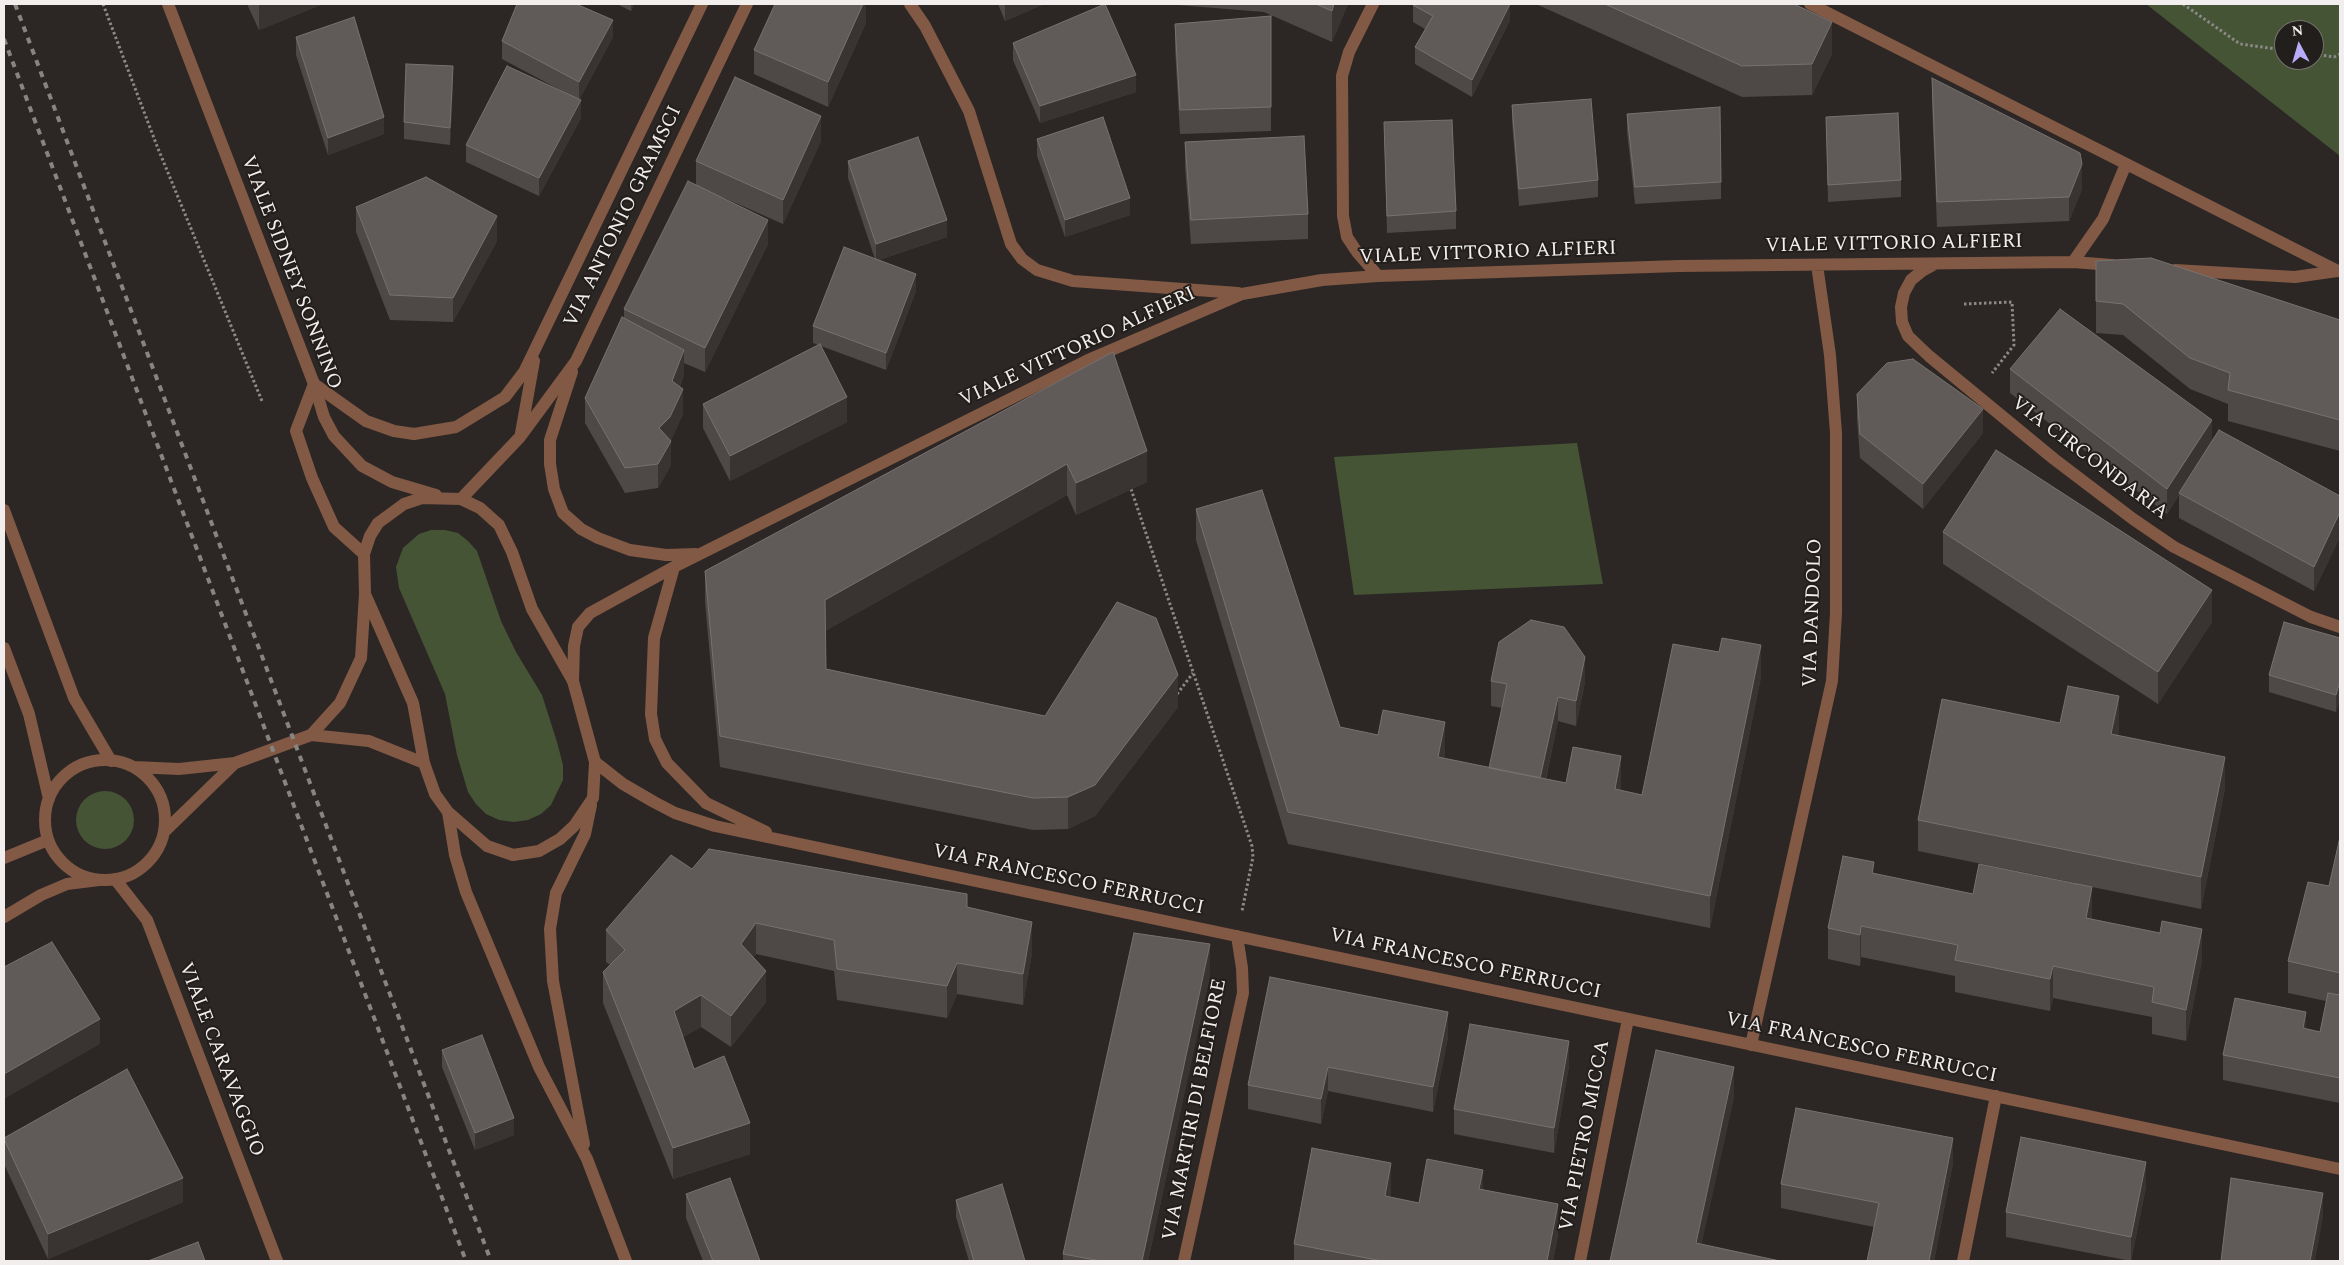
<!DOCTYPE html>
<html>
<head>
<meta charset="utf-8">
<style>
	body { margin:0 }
	#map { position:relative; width:2344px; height:1265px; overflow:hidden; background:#2c2725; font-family:Spectral,serif }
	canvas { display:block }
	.frame { position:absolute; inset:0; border:5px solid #f1eeed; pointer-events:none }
	.north { position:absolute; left:2274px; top:20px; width:50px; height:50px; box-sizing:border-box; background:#221e1b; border:1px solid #75716f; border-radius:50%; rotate:354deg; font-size:14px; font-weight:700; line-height:20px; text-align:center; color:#f1eeed }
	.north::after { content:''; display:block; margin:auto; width:18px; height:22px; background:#b8abf7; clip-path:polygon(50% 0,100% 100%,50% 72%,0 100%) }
</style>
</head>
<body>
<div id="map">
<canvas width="2344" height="1265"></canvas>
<div class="frame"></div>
<div class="north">N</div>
</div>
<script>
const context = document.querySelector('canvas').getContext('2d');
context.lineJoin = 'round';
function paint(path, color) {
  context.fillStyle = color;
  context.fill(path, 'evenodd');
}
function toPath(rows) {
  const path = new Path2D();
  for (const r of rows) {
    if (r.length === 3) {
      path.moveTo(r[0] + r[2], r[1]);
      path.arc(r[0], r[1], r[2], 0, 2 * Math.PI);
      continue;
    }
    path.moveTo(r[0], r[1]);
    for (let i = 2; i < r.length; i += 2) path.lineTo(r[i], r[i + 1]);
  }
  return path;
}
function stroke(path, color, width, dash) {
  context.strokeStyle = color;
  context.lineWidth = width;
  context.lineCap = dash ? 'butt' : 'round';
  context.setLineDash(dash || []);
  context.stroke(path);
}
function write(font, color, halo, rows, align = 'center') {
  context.font = font + ' Spectral,serif';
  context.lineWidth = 4;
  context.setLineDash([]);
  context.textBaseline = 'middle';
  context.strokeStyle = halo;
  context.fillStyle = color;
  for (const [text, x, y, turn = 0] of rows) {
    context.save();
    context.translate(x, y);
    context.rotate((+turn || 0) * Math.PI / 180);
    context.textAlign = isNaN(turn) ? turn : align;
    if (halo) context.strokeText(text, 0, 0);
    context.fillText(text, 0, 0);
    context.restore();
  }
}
const green = toPath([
	[2146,4,2340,4,2340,156],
	[2284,30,2314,30,2314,60,2284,60],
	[1577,443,1603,584,1354,595,1334,457],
	[431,530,445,530,458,533,468,541,477,551,501,621,516,652,542,695,557,742,563,765,563,780,551,805,541,814,528,820,514,822,499,820,486,814,476,804,468,792,457,755,445,694,399,588,396,567,403,548,419,534],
	[105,820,29]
]);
const path = toPath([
	[103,4,157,146,262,401],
	[2183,4,2240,44,2284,50],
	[2314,54,2334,57,2340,54],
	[1964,304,2012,302,2014,345,1992,373],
	[1131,489,1252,846,1253,857,1242,911],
	[1177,694,1193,673]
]);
const service = toPath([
	[314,384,296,431,312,478,334,527,364,554]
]);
const minor = toPath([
	[910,4,925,26,969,111,1011,244,1022,259,1037,270,1073,281,1238,293],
	[1373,4,1349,52,1342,76,1343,216,1347,237,1357,252,1378,276],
	[1810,4,2338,271],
	[2073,262,2103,219,2126,164],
	[1933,265,1922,271,1911,280,1904,293,1901,307,1902,322,1908,336,1929,356,2054,459,2133,519,2174,547,2311,617,2340,627],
	[2175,270,2295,277,2337,271],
	[572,372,550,440,550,464,554,489,563,513,581,529,598,538,630,550,666,555,696,554],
	[314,384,366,421,394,431,414,434,456,427,505,397,524,372,702,4],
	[521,433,534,361],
	[461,499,520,437,576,361,747,4],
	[674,567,654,638,651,714,655,739,667,763,706,803,766,832],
	[573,681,574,646,578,627,590,613,674,567,1088,360,1242,294,1322,280,1378,276,1679,266,2073,262,2112,265],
	[595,762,623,784,654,802,675,813,715,826,2340,1169],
	[4,858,48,840],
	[4,917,41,895,67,884,99,880],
	[1751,1045,1832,681,1836,613,1836,433,1830,355,1817,265],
	[1184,1261,1243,993,1242,968,1237,936],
	[1580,1261,1628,1019],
	[1963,1261,1996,1096]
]);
const tertiary = toPath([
	[168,4,314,384,324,417,334,436,362,466,392,482,436,495],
	[4,510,74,698,111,761],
	[4,648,29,714,49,799],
	[311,735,340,703,361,658,365,594,364,554,370,536,378,523,404,504,422,498,461,499,480,508,499,525,512,552,532,609,573,681,595,762,593,798,574,826,560,839,539,851,513,855,487,846,448,812,435,794,424,763,413,703,365,594],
	[105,820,60],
	[134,767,179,769,235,763,311,735,369,741,424,763],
	[448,812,455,855,466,892,539,1067,587,1159,626,1261],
	[164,832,235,763],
	[115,879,147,920,277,1261],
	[584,1144,553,981,550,929,556,893,585,834,591,805]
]);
const rail = toPath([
	[15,4,491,1261],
	[4,39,466,1261]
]);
const wall = toPath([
	[247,4,323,4,259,30],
	[617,4,634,4,631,11],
	[866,4,866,23,828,107,754,74,754,50],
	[998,4,1044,4,1005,21],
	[1165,4,1348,4,1332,42,1264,12],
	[1510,4,1510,20,1472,97,1415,64,1415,47,1425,29,1413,22,1413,5],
	[1536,4,1794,4,1832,54,1812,95,1742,97],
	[1271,16,1271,131,1180,134,1175,48,1175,24],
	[296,37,384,134,328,155,296,55],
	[613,37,579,100,502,59,502,41],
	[1013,43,1136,92,1040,123,1013,60],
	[1932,78,2082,189,2069,221,1937,227,1932,103],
	[453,83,450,145,404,139,404,122],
	[1512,105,1598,180,1598,197,1519,206,1512,122],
	[1627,114,1721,182,1721,199,1635,204,1627,131],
	[1826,117,1901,180,1901,197,1828,202],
	[581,118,539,196,466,162,466,145],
	[1384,122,1456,211,1456,229,1387,233],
	[1037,139,1130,215,1065,237,1037,156],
	[821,141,783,224,722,197,768,244,705,372,684,363,684,375,680,386,683,414,671,440,671,465,658,488,625,493,585,423,585,398,624,318,624,309,696,185,696,161],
	[1185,142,1308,214,1308,239,1191,244,1185,167],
	[848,161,947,237,879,260,916,291,886,370,821,346,847,422,730,481,703,428,703,404,819,345,813,343,813,326,875,259,848,178],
	[356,207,497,241,453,322,390,320,356,232],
	[2096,261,2340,320,2340,451,2228,421,2228,404,2190,389,2123,335,2096,333],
	[1113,352,1147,482,1076,515,1067,495,825,631,826,669,1045,716,1178,707,1095,816,1068,829,1033,830,720,767,705,602,705,571],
	[2010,369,2212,442,2340,496,2340,537,2314,591,2179,518,2179,495,2167,514,2010,393],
	[1857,394,1983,433,1923,509,1860,458,1857,419],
	[1196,509,1340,727,1445,754,1444,758,1489,768,1502,708,1491,706,1491,681,1585,682,1576,726,1558,721,1546,779,1566,783,1621,788,1620,790,1642,795,1761,677,1710,928,1288,844,1196,540],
	[1943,532,2212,622,2158,704,1943,564],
	[2340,638,2340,698,2336,712,2269,692,2269,675],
	[2060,723,2119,728,2118,736,2225,788,2201,909,2092,887,2092,919,2202,960,2186,1041,2152,1034,2152,1017,2053,998,2050,1011,1955,992,1955,976,1861,957,1860,966,1828,959,1828,928,1874,874,1973,894,2076,883,1918,851,1918,820],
	[2340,837,2340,1103,2223,1080,2223,1055,2306,1029,2320,1032,2326,1001,2288,993,2288,961,2329,886],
	[692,869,967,907,1032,953,1023,1005,957,994,947,1018,837,1000,834,971,756,954,753,958,766,1002,731,1047,701,1027,683,1037,694,1069,750,1154,673,1179,603,1003,603,972,610,965,606,962,606,930],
	[1210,975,1148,1261,1063,1261,1063,1254],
	[1448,1037,1433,1112,1328,1091,1321,1124,1248,1109,1248,1085],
	[442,1050,514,1135,475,1150,442,1067],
	[1569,1066,1554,1153,1454,1134,1454,1109],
	[4,1138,183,1202,48,1259,4,1164],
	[1953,1163,1934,1261,1867,1261,1874,1227,1781,1208,1781,1184],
	[2146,1187,2131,1261,2006,1237,2006,1212],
	[686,1194,760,1261,703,1261,686,1218],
	[1391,1194,1390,1197,1419,1203,1558,1235,1553,1261,1294,1261,1294,1244],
	[956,1200,1025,1261,969,1261,956,1217]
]);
const shadedWall = toPath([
	[261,4,323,4,259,30,259,5],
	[631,4,634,4,631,11],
	[863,4,866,4,866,23,828,107,828,82],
	[1005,4,1044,4,1005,21],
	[1334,4,1348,4,1332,42,1332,11],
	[1510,4,1510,20,1472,97,1472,80],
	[613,20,613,37,579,100,579,82],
	[1832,22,1832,54,1812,95,1812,64],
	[453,66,453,83,450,145,450,128],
	[1136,75,1136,92,1040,123,1040,106],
	[581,100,581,118,539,196,539,178],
	[821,116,821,141,783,224,783,200],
	[384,117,384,134,328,155,328,138],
	[2082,164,2082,189,2069,221,2069,197],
	[1130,198,1130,215,1065,237,1065,220],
	[497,216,497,241,453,322,453,298],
	[768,220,768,244,705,372,705,348],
	[947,220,947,237,876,261,876,244],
	[916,274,916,291,886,370,886,353],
	[684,350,684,375,672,405,672,381],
	[683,389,683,414,670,442,659,428],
	[847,397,847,422,730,481,730,456],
	[1983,409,1983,433,1923,509,1923,484],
	[2212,420,2212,445,2179,493,2179,495,2167,514,2167,489],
	[671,441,671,465,658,488,658,464],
	[1147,451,1147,482,1076,515,1076,483],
	[1067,464,1067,495,825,631,825,600],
	[2340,512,2340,537,2314,591,2314,567],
	[2212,590,2212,622,2158,704,2158,672],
	[1761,645,1761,677,1710,928,1710,896],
	[1585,657,1585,682,1576,726,1576,701],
	[1178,675,1178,707,1095,816,1068,829,1068,797],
	[2340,681,2340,698,2336,712,2336,695],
	[2119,696,2119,728,2111,766,2111,734],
	[1558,697,1558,721,1539,810,1539,785],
	[1445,722,1445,754,1438,789,1438,757],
	[1621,756,1621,788,1615,821,1615,789],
	[2225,757,2225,788,2201,909,2201,877],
	[1874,862,1874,893,1872,873],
	[2092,887,2092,918,2086,950,2086,918],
	[1032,922,1032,953,1023,1005,1023,974],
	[756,923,756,954,741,976,741,944],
	[1861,926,1861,957,1860,966,1860,935],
	[2202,929,2202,960,2186,1041,2186,1010],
	[1210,944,1210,975,1148,1261,1142,1261],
	[957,963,957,994,947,1018,947,986],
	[2053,966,2053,998,2050,1011,2050,979],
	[766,971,766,1002,731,1047,731,1016],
	[701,995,701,1027,674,1042,674,1011],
	[1448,1012,1448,1037,1433,1112,1433,1087],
	[2306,1012,2306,1037,2303,1028],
	[100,1019,100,1044,4,1099,4,1074],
	[1569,1041,1569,1066,1554,1153,1554,1128],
	[1328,1067,1328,1091,1321,1124,1321,1099],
	[1734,1067,1734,1098,1698,1261,1696,1243],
	[514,1118,514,1135,475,1150,475,1133],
	[750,1123,750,1154,673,1179,673,1148],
	[1953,1138,1953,1163,1934,1261,1929,1261],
	[2146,1162,2146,1187,2131,1261,2131,1237],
	[1391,1163,1391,1194,1385,1228,1385,1196],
	[1483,1170,1483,1201,1479,1189],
	[183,1178,183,1202,48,1259,48,1234],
	[2323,1193,2323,1217,2315,1261,2310,1261],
	[1558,1204,1558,1235,1553,1261,1547,1261]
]);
const building = toPath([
	[517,4,576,4,613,20,579,82,502,41,517,4],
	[775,4,863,4,828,82,754,50,775,4],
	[1105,4,1136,75,1040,106,1013,43,1105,4],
	[1316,4,1334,4,1332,11,1316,4],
	[1414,4,1510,4,1472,80,1415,47,1433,16,1413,5,1414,4],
	[1605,4,1794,4,1832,22,1812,64,1742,66,1605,4],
	[1271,16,1271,107,1180,110,1175,24,1271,16],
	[354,17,384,117,328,138,296,37,354,17],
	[406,64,453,66,450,128,404,122,406,64],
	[507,66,581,100,539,178,466,145,507,66],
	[735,77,821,116,783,200,696,161,735,77],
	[1932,78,2080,153,2082,164,2069,197,1937,202,1932,78],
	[1591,99,1598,180,1519,189,1512,105,1591,99],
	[1720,107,1721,182,1635,187,1627,114,1720,107],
	[1898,113,1901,180,1828,185,1826,117,1898,113],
	[1103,117,1130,198,1065,220,1037,139,1103,117],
	[1452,120,1456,211,1387,216,1384,122,1452,120],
	[1304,136,1308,214,1191,220,1185,142,1304,136],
	[918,137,947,220,876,244,848,161,918,137],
	[426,177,497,216,453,298,390,295,356,207,426,177],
	[688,181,768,220,705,348,624,309,688,181],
	[844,247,916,274,886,353,813,326,844,247],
	[2151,258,2340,320,2340,420,2228,390,2230,373,2190,358,2123,304,2096,301,2096,261,2151,258],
	[2060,309,2212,420,2167,489,2010,369,2060,309],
	[622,317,684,350,672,381,683,389,670,417,659,428,671,441,658,464,625,468,585,398,622,317],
	[820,344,847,397,730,456,703,404,820,344],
	[1113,352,1147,451,1076,483,1067,464,825,600,826,669,1045,716,1117,602,1156,618,1178,675,1095,785,1068,797,1033,798,720,736,705,571,1113,352],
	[1913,359,1983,409,1923,484,1860,434,1857,394,1887,363,1913,359],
	[2219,430,2340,496,2340,512,2314,567,2179,493,2219,430],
	[1996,450,2212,590,2158,672,1943,532,1996,450],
	[1262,490,1340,727,1378,735,1383,710,1445,722,1438,757,1566,783,1573,747,1621,756,1615,789,1642,795,1673,644,1719,652,1722,638,1761,645,1710,896,1288,812,1196,509,1262,490],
	[1531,620,1564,627,1585,657,1576,701,1558,697,1540,778,1489,768,1507,684,1491,681,1499,642,1531,620],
	[2284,622,2340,638,2340,681,2336,695,2269,675,2284,622],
	[2068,686,2119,696,2111,734,2225,757,2201,877,1918,820,1942,699,2060,723,2068,686],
	[2340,837,2340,973,2288,961,2308,882,2329,886,2340,837],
	[709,849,967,894,967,907,1032,922,1023,974,957,963,947,986,837,969,834,940,756,923,741,944,766,971,731,1016,701,995,674,1011,694,1069,724,1056,750,1123,673,1148,603,972,625,950,606,930,671,855,692,869,709,849],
	[1843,856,1874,862,1872,873,1973,894,1979,864,2092,887,2086,918,2160,933,2162,921,2202,929,2186,1010,2152,1002,2154,987,2053,966,2050,979,1955,960,1958,945,1861,926,1860,935,1828,928,1843,856],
	[1134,933,1210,944,1142,1261,1101,1261,1063,1254,1134,933],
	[52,942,100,1019,4,1074,4,967,52,942],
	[1270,977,1448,1012,1433,1087,1328,1067,1321,1099,1248,1085,1270,977],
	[2328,993,2340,995,2340,1078,2223,1055,2235,998,2306,1012,2303,1028,2320,1032,2328,993],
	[1470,1024,1569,1041,1554,1128,1454,1109,1470,1024],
	[482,1035,514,1118,475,1133,442,1050,482,1035],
	[1656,1050,1734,1067,1696,1243,1780,1261,1610,1261,1656,1050],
	[127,1069,183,1178,48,1234,4,1139,4,1138,127,1069],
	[1796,1108,1953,1138,1929,1261,1867,1261,1879,1203,1781,1184,1796,1108],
	[2021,1137,2146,1162,2131,1237,2006,1212,2021,1137],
	[1312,1148,1391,1163,1385,1196,1419,1203,1427,1159,1483,1170,1479,1189,1558,1204,1547,1261,1382,1261,1294,1244,1312,1148],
	[730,1178,760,1261,713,1261,686,1194,730,1178],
	[2231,1178,2323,1193,2310,1261,2221,1261,2231,1178],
	[1002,1184,1025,1261,974,1261,956,1200,1002,1184],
	[198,1242,205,1261,148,1261,198,1242]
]);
const streetNames = [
	["VIA ANTONIO GRAMSCI",624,217,-64],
	["VIALE VITTORIO ALFIERI",1894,245,-1],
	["VIALE VITTORIO ALFIERI",1488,254,-2],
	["VIALE SIDNEY SONNINO",290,273,69],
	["VIALE VITTORIO ALFIERI",1078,348,-25],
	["VIA CIRCONDARIA",2089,459,37],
	["VIA DANDOLO",1814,613,-88],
	["VIA FRANCESCO FERRUCCI",1068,881,12],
	["VIA FRANCESCO FERRUCCI",1465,965,12],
	["VIA FRANCESCO FERRUCCI",1861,1049,12],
	["VIALE CARAVAGGIO",220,1060,69],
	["VIA MARTIRI DI BELFIORE",1196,1110,-79],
	["VIA PIETRO MICCA",1586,1136,-79]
];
paint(green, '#445435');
stroke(path, '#8d8988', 3, [2.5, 2.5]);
stroke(service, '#825944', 12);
stroke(minor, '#825944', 12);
stroke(tertiary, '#825944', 12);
stroke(rail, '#888482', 4, [6, 6]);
paint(wall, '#4e4947');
paint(shadedWall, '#393432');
paint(building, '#605b58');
stroke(building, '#767270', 1);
write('20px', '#f1eeed', '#221e1b', streetNames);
</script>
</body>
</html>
